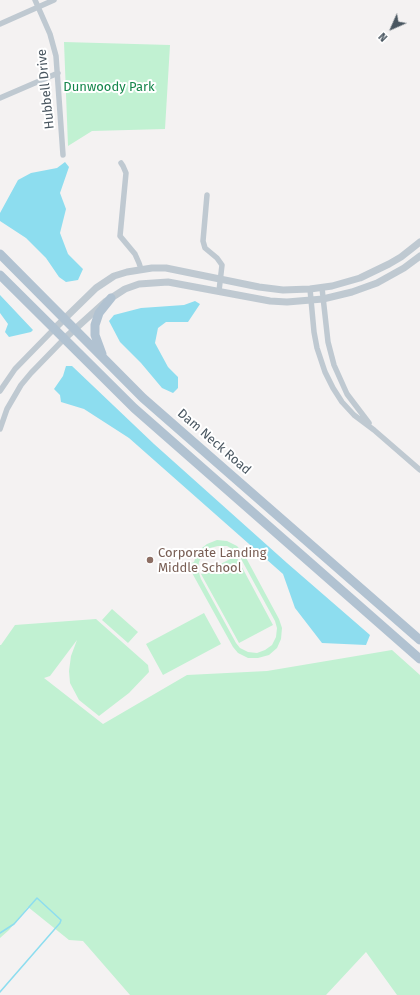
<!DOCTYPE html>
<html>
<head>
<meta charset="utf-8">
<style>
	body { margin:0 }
	#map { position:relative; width:420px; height:995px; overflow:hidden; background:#f4f2f2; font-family:"Fira Sans",sans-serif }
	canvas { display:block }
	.north { position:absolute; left:372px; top:8px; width:40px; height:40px; -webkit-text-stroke:3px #fff; paint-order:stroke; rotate:225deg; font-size:11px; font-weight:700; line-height:16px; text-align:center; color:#495660 }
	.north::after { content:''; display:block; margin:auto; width:14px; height:18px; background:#495660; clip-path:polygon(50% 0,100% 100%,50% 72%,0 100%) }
</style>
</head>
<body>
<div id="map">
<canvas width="420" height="995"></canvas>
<div class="north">N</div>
</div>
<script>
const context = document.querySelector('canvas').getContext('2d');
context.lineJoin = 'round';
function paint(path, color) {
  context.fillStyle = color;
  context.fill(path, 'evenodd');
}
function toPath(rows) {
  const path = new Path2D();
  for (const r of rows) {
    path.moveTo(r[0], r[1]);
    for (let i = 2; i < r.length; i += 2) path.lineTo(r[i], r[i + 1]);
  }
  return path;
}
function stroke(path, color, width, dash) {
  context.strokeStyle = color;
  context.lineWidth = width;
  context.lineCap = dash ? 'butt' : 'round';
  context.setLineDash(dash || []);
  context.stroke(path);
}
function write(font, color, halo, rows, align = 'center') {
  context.font = font + ' "Fira Sans",sans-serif';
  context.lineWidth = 4;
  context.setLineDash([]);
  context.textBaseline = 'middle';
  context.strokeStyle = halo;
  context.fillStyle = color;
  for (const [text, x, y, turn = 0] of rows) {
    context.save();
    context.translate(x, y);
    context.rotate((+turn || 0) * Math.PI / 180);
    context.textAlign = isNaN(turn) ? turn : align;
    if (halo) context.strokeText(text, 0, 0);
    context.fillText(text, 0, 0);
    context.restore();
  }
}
const green = toPath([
	[64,42,170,45,165,129,92,131,68,146],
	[217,540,227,541,237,546,244,554,279,619,282,628,281,639,277,648,269,655,258,658,248,658,238,653,233,647,186,562,190,560,192,563,194,562,198,551,207,544],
	[218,546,227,546,234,550,240,557,275,621,277,628,276,637,272,645,265,650,257,653,248,652,240,648,236,643,201,579,198,570,199,562,203,554,210,548],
	[236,556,273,625,239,643,201,574],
	[112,609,138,632,128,643,102,620],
	[204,613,221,644,163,675,146,644],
	[96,619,148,665,149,672,129,693,99,716,79,700,70,683,69,671,71,656,77,640,50,676,44,678,103,724,187,675,267,671,392,650,420,675,420,995,397,995,366,952,326,995,130,995,83,941,69,940,28,907,9,930,0,938,0,645,1,645,15,625]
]);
const water = toPath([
	[65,162,69,167,60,193,66,209,60,233,68,254,83,269,78,280,66,282,59,277,46,258,26,238,0,221,0,213,18,180,31,173,57,168],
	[0,295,33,330,31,332,9,337,5,332,8,324,0,313],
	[195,301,200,304,188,322,166,322,158,328,155,343,168,367,178,377,178,388,173,393,162,388,141,363,120,342,109,321,114,315,141,308,184,305],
	[66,366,72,366,154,444,287,563,370,635,366,645,322,643,295,608,283,574,129,438,84,409,61,402,60,395,54,389,63,376]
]);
const stream = toPath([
	[0,933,14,924,37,898,61,920,60,923,0,992]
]);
const minor = toPath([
	[35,0,50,34,56,56,63,155],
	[0,24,54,0],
	[0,98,58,73],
	[121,163,123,166,126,173,120,236,135,254,139,263,141,269],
	[207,195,203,241,205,248,217,258,222,265,219,291],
	[322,288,328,342,334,365,347,394,369,423],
	[310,289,314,332,317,348,325,372,333,388,342,402,354,415,374,430,420,470],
	[0,391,15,369,54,329],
	[0,429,7,409,21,385,31,373,64,339]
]);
const tertiary = toPath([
	[54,329,96,288,114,276,127,272,152,268,166,268,259,287,283,290,310,289,332,286,360,278,389,264,401,257,420,242],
	[64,339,105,302,125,289,139,284,168,282,270,301,287,302,323,299,352,292,377,283,404,268,420,256]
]);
const primary = toPath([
	[0,254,143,398,420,640],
	[0,275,134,408,420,659],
	[102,354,95,335,95,325,99,313,111,298]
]);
const markers = [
	[150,560,4,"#8d6e63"]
];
const parkNames = [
	["Dunwoody Park",109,87]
];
const streetNames = [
	["Hubbell Drive",46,89,-96],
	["Dam Neck Road",214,442,41]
];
const educationNames = [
	["Corporate Landing",158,553],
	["Middle School",158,568]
];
paint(green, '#c1f1d2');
paint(water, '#8dddef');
stroke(stream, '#8dddef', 1.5);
stroke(minor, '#bfc9d1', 5.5);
stroke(tertiary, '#bfc9d1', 7);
stroke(primary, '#b1c2d1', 9);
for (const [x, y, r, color] of markers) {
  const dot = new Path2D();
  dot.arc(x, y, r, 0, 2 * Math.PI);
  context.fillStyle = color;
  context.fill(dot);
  stroke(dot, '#fff', 1.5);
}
write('13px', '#15864b', '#fff', parkNames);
write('13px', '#495660', '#fff', streetNames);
write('13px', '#785e54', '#fff', educationNames, 'left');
</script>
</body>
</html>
